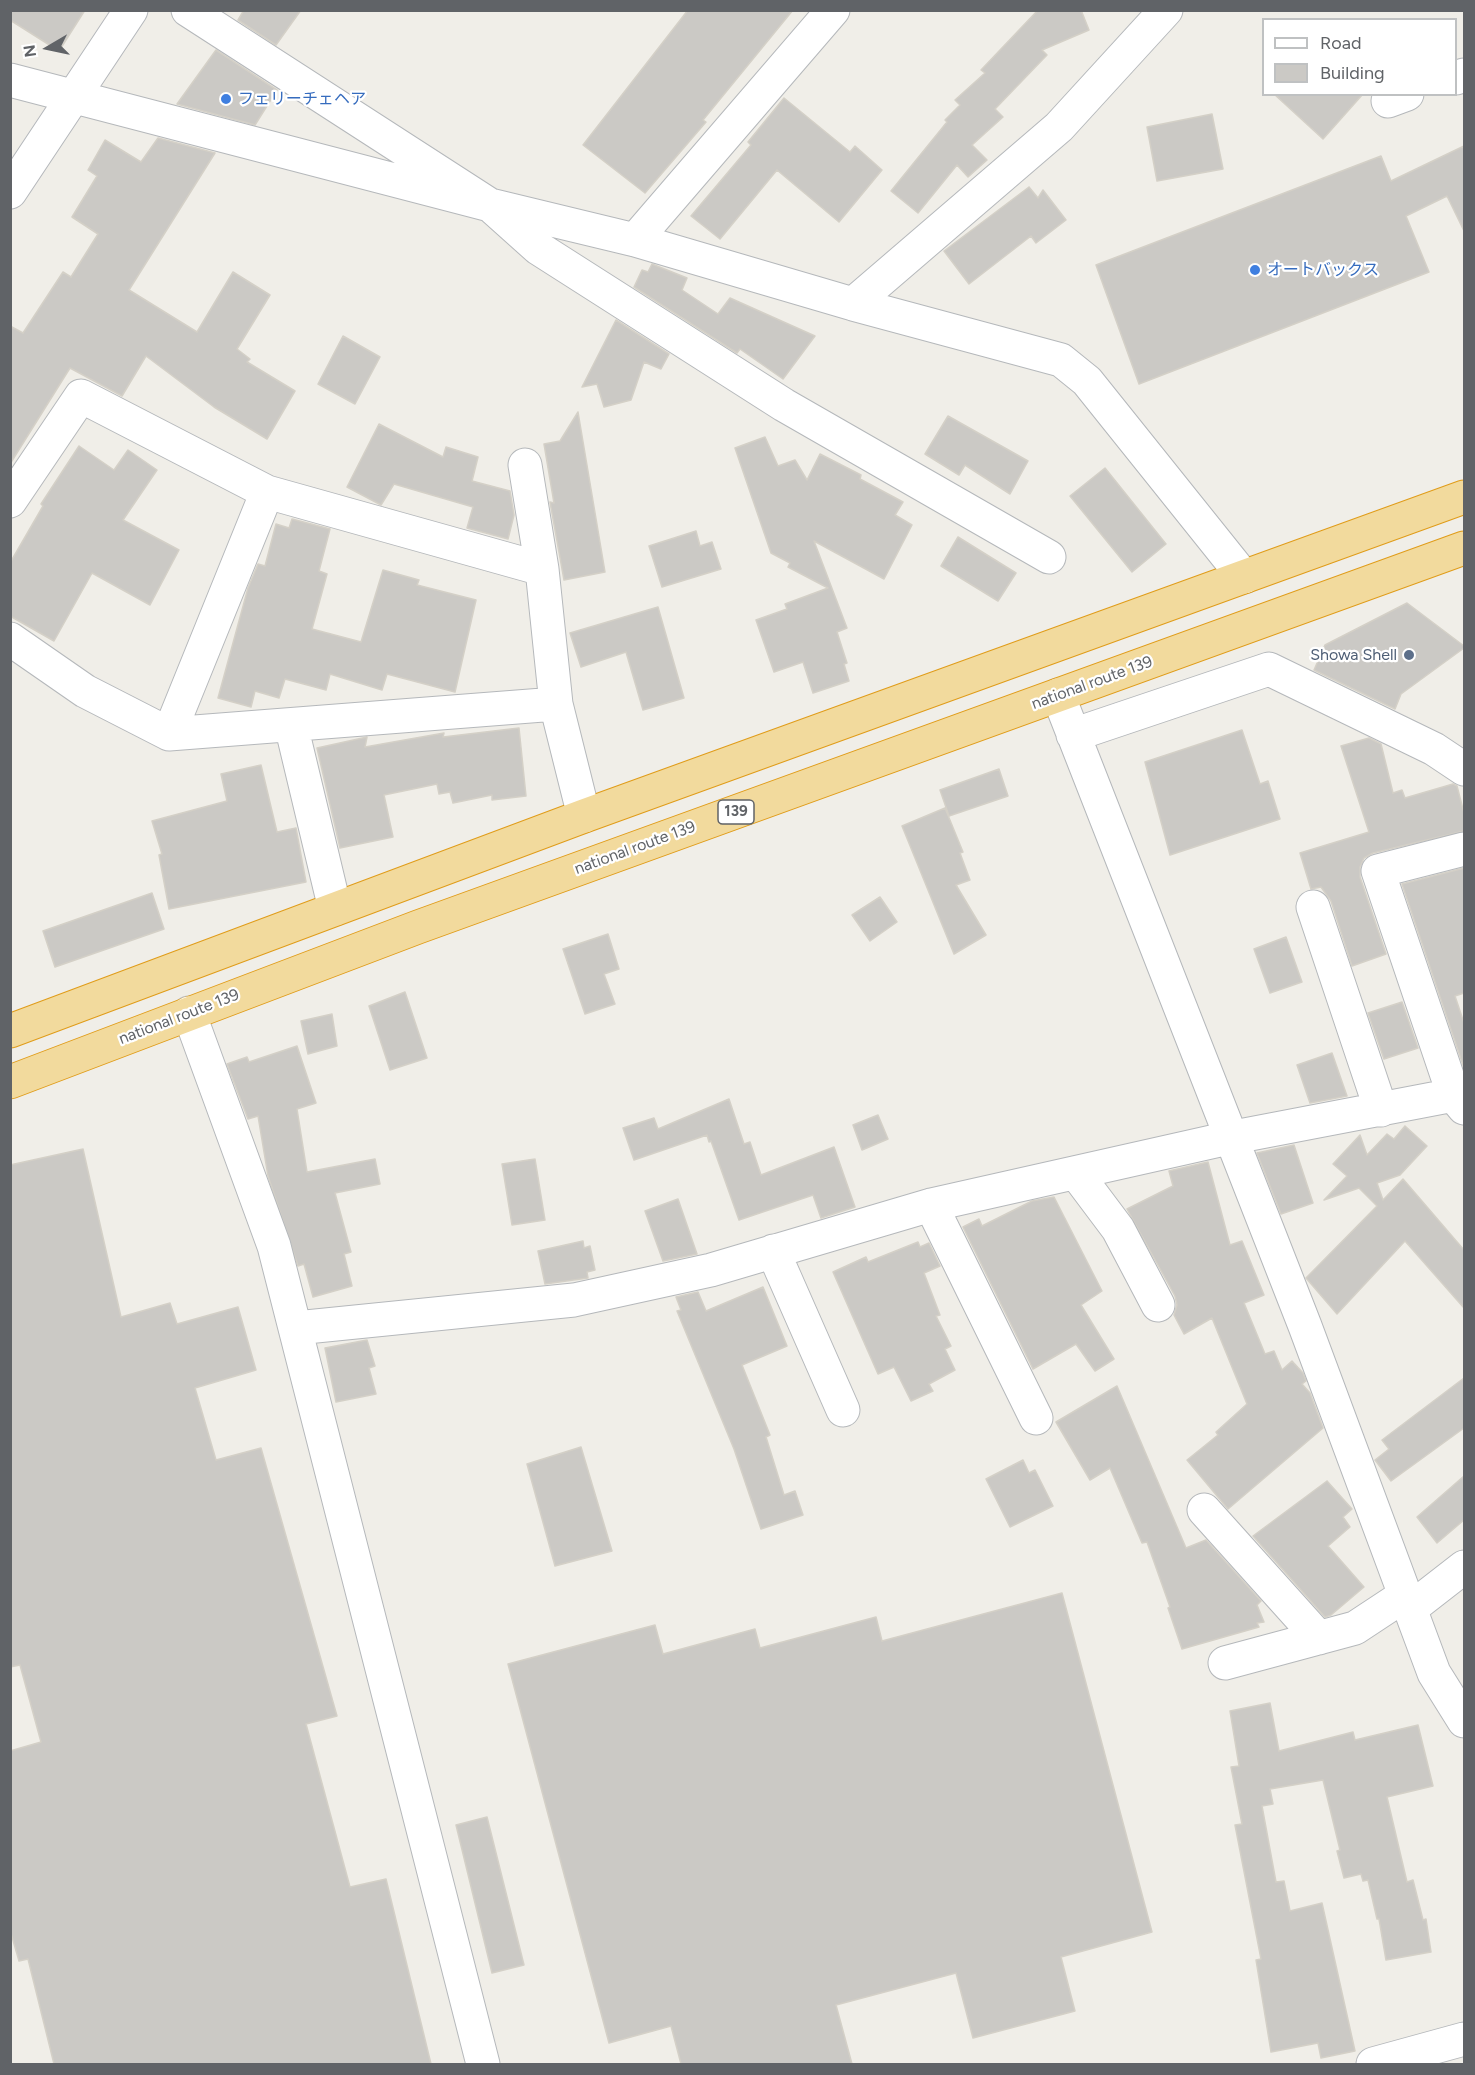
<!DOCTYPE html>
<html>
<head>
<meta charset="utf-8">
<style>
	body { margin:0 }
	#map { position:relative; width:1475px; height:2075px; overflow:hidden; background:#f0eee8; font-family:Figtree,sans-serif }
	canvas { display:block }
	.frame { position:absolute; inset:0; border:12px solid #606367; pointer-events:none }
	.legend { position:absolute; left:1262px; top:18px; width:195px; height:78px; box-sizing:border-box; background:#fff; border:2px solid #bfc1c2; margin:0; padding:8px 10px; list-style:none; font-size:18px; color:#606367 }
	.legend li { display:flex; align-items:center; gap:12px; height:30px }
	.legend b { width:30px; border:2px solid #bfc1c2 }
	.north { position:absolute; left:18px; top:18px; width:60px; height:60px; -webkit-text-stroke:4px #fff; paint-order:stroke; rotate:261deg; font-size:16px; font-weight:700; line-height:24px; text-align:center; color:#606367 }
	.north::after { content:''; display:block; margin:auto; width:21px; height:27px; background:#606367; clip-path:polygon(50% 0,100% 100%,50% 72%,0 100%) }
</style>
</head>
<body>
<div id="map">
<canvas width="1475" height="2075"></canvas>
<div class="frame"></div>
<ul class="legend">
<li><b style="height:8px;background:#fff"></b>Road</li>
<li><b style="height:16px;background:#cbc9c5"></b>Building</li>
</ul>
<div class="north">N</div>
</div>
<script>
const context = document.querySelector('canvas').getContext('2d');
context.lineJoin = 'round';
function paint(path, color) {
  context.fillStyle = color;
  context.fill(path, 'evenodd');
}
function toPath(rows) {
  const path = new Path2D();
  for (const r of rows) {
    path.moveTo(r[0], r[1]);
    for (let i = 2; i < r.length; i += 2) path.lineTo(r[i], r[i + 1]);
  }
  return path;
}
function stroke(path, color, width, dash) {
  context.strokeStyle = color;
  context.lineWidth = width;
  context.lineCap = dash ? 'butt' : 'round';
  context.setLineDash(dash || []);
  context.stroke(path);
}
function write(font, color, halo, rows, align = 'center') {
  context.font = font + ' Figtree,"Noto Sans JP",sans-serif';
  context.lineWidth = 4.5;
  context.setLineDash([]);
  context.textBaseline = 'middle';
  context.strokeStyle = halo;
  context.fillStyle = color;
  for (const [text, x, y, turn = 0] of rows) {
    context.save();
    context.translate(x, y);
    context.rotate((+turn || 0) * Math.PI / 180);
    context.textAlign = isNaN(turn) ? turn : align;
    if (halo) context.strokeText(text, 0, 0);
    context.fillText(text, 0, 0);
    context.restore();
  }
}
const building = toPath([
	[10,10,85,10,59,51,10,20,10,10],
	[244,10,301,10,276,45,238,20,244,10],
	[688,10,793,10,703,120,706,122,645,193,583,145,688,10],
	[1038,10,1081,10,1089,30,1042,50,1047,55,995,109,1003,117,972,145,987,160,968,177,957,165,918,213,891,191,947,122,945,120,960,105,955,100,985,73,981,70,1038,10],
	[216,50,277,90,255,125,177,104,216,50],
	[1274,94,1363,94,1323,139,1274,94],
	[784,98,850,152,855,146,882,170,839,222,777,170,720,239,691,216,751,145,748,142,784,98],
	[1212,114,1223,169,1157,181,1147,127,1212,114],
	[158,138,215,153,129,290,197,332,233,272,270,295,237,349,250,359,247,362,295,391,267,439,214,407,146,356,122,396,70,368,10,464,10,326,23,333,63,272,71,277,98,234,72,217,97,176,88,170,105,140,141,162,158,138],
	[1464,146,1464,231,1447,196,1406,216,1429,272,1139,384,1096,265,1381,156,1391,181,1464,146],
	[1029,187,1038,198,1043,190,1066,220,1036,243,1031,236,969,284,944,251,1029,187],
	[652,264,687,278,682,290,718,314,730,298,815,336,783,379,740,349,737,353,634,287,642,270,648,272,652,264],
	[616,320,669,354,661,369,644,362,631,400,604,407,597,384,582,387,616,320],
	[343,336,380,357,355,404,318,384,343,336],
	[578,412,605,572,564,580,550,502,554,503,544,444,560,441,578,412],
	[948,416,1028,461,1010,494,965,465,959,475,925,454,948,416],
	[379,424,443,457,446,447,478,457,472,481,510,491,514,515,508,539,467,528,473,507,394,484,381,505,347,487,379,424],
	[765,437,778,466,795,460,807,480,820,454,861,475,860,479,903,502,895,515,912,525,884,579,814,541,847,628,837,632,847,663,844,664,849,681,813,693,803,662,774,672,756,620,787,609,785,604,828,588,788,567,790,563,771,553,735,448,765,437],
	[79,446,114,470,128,450,157,470,123,520,179,550,150,605,92,573,54,641,10,616,10,563,43,506,41,504,79,446],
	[1105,468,1166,544,1132,572,1070,496,1105,468],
	[292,519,330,529,319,571,327,574,312,629,361,642,383,570,419,580,417,585,476,600,455,692,387,674,382,690,330,674,326,690,285,679,279,698,255,691,251,707,218,698,248,588,258,564,265,566,276,524,289,528,292,519],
	[696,531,700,546,712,542,721,569,662,587,649,546,696,531],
	[958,537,1016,573,998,601,941,566,958,537],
	[1407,603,1464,646,1464,648,1401,694,1395,709,1314,670,1325,645,1407,603],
	[658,607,684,698,643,710,626,652,581,667,570,633,658,607],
	[519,728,526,796,492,800,492,795,453,803,450,792,439,794,437,784,384,795,393,837,340,848,317,748,367,737,365,747,444,733,443,737,519,728],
	[1242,730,1260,784,1268,781,1280,819,1170,855,1145,762,1242,730],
	[1369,738,1381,744,1393,793,1402,790,1405,798,1453,784,1457,786,1464,813,1464,831,1373,853,1364,858,1360,867,1360,877,1386,954,1352,966,1331,901,1321,887,1311,889,1300,853,1369,832,1341,746,1369,738],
	[261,765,277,832,296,828,306,882,169,909,159,855,162,854,152,821,227,801,221,774,261,765],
	[999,769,1008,796,949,816,940,790,999,769],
	[945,808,963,852,960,853,970,880,956,885,986,935,954,954,902,826,945,808],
	[1464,868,1464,993,1455,996,1464,1023,1464,1068,1402,884,1464,868],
	[152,893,164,929,55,967,43,931,152,893],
	[880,897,897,922,870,941,852,915,880,897],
	[608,934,619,969,604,974,615,1004,585,1014,563,949,608,934],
	[1286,937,1302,982,1270,993,1254,949,1286,937],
	[405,992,427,1058,390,1070,369,1006,405,992],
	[1402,1002,1418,1048,1384,1059,1368,1013,1402,1002],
	[332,1014,337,1046,308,1054,301,1021,332,1014],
	[297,1046,316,1103,297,1109,307,1172,375,1159,380,1184,335,1193,351,1252,344,1254,352,1286,313,1297,304,1264,298,1266,268,1176,258,1116,248,1119,227,1064,247,1057,249,1062,297,1046],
	[1332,1053,1347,1096,1310,1103,1297,1065,1332,1053],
	[729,1099,744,1144,750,1142,761,1175,834,1147,855,1207,821,1218,813,1195,739,1220,711,1141,709,1142,707,1135,634,1160,623,1128,654,1118,658,1129,729,1099],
	[878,1115,888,1139,862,1150,853,1125,878,1115],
	[1405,1126,1427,1146,1400,1175,1377,1183,1383,1200,1403,1179,1464,1250,1464,1308,1405,1241,1337,1314,1306,1278,1377,1206,1359,1188,1324,1200,1347,1176,1333,1164,1360,1135,1367,1155,1387,1134,1394,1139,1405,1126],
	[1294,1145,1313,1203,1281,1214,1257,1153,1294,1145],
	[83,1149,121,1317,170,1303,177,1324,238,1307,256,1370,195,1388,216,1460,261,1448,337,1716,306,1724,350,1887,386,1879,431,2064,54,2064,28,1959,19,1961,10,1930,10,1751,41,1742,20,1665,10,1667,10,1165,83,1149],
	[535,1159,545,1220,512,1225,502,1164,535,1159],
	[1208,1162,1230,1245,1242,1241,1264,1295,1244,1303,1265,1354,1274,1351,1282,1370,1292,1361,1303,1373,1306,1381,1302,1384,1310,1393,1323,1428,1228,1509,1187,1460,1218,1435,1216,1432,1247,1404,1212,1318,1184,1334,1174,1315,1177,1305,1175,1296,1127,1209,1173,1186,1169,1171,1208,1162],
	[1054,1197,1102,1291,1081,1305,1114,1359,1095,1371,1076,1344,1033,1369,963,1227,979,1219,982,1226,1032,1201,1054,1197],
	[678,1199,697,1254,663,1261,645,1211,678,1199],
	[583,1241,584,1248,590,1246,595,1270,587,1272,588,1278,545,1284,538,1251,583,1241],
	[918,1242,920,1247,929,1243,940,1266,924,1273,940,1315,936,1316,951,1346,945,1349,955,1370,929,1384,933,1391,911,1401,894,1367,878,1374,833,1272,866,1257,868,1262,918,1242],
	[763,1287,787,1346,742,1365,770,1435,766,1437,784,1495,795,1491,803,1515,761,1529,734,1449,677,1311,681,1310,676,1297,698,1292,706,1311,763,1287],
	[367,1340,375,1366,369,1368,376,1394,336,1402,325,1348,367,1340],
	[1464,1378,1464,1428,1391,1481,1375,1460,1389,1449,1382,1440,1464,1378],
	[1117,1386,1186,1548,1206,1540,1261,1601,1257,1605,1264,1622,1257,1623,1259,1627,1182,1649,1168,1608,1170,1607,1147,1542,1142,1543,1110,1468,1090,1480,1056,1422,1117,1386],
	[581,1447,612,1551,555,1566,527,1464,581,1447],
	[1023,1460,1029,1473,1035,1470,1053,1506,1010,1527,986,1479,1023,1460],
	[1464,1476,1464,1520,1437,1543,1417,1517,1464,1476],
	[1327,1481,1352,1509,1343,1517,1350,1527,1328,1546,1364,1587,1331,1615,1325,1617,1253,1536,1327,1481],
	[1062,1593,1152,1932,1061,1957,1075,2011,973,2038,956,1973,836,2005,852,2064,681,2064,671,2026,609,2043,508,1664,655,1625,663,1654,755,1629,760,1648,876,1617,882,1641,1062,1593],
	[1270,1703,1279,1751,1353,1732,1355,1740,1418,1725,1433,1786,1387,1797,1407,1882,1413,1880,1423,1920,1426,1919,1431,1952,1386,1960,1379,1919,1377,1919,1368,1880,1363,1881,1361,1874,1344,1878,1337,1851,1340,1850,1323,1780,1270,1789,1273,1804,1262,1806,1276,1882,1284,1881,1290,1911,1322,1903,1355,2051,1321,2058,1318,2043,1271,2052,1256,1960,1261,1959,1235,1825,1242,1824,1231,1767,1239,1766,1230,1711,1270,1703],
	[487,1817,524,1965,492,1973,456,1825,487,1817]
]);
const street = toPath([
	[188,10,490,205,538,248,784,405,1049,557],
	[1456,78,1464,75],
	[10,80,490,205,635,240,853,304,1061,360,1087,381,1244,577],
	[1388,101,1407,94],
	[635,240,833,10],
	[853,304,1059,127,1166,10],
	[525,465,542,569,556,704,584,816],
	[10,501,81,396,267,492,542,569],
	[10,639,85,691,169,734,556,704],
	[1058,695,1305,1326,1434,1673,1464,1721],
	[291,725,335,909],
	[169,734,267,492],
	[1073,735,1269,669,1434,749,1464,769],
	[1464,849,1378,871,1454,1096,1464,1108],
	[1313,907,1381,1110],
	[189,1013,274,1246,483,2064],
	[1076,1173,1118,1229,1158,1305],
	[931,1205,1036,1418],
	[773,1251,843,1410],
	[296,1328,574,1300,711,1270,931,1205,1229,1138,1464,1093],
	[1204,1510,1319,1638],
	[1410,1609,1464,1567],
	[1225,1663,1355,1628,1405,1595],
	[1373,2064,1464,2039]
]);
const secondary = toPath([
	[10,192,131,10]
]);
const highway = toPath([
	[10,1031,584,816,1464,497],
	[10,1082,418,927,1464,548]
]);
const markers = [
	[226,99,6,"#3f7fe0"],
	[1255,270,6,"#3f7fe0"],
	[1409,655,6,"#5c6f8a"]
];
const shields = [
	[736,812,36]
];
const shieldNames = [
	["139",736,812]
];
const shopNames = [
	["フェリーチェヘア",238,99],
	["オートバックス",1267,270]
];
const serviceNames = [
	["Showa Shell",1397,655]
];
const streetNames = [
	["national route 139",1092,683,-20],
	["national route 139",635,848,-20],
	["national route 139",179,1017,-21]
];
paint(building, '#cbc9c5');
stroke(building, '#d4d0c7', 1.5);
stroke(street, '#b5b8bb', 35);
stroke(secondary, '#b4b7bb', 35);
stroke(highway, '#e09c19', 35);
stroke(street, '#fff', 33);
stroke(secondary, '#fff', 33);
stroke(highway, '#f2da9d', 33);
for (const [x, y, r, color] of markers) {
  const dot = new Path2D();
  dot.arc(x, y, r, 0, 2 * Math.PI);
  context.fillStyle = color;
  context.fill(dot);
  stroke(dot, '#fff', 2);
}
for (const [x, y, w] of shields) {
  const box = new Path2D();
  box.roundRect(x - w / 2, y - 12, w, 24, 4.5);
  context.fillStyle = '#fff';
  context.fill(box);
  stroke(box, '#606367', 1.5);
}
write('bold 15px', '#606367', null, shieldNames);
write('16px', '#366cbe', '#fff', shopNames, 'left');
write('16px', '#4e5e75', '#fff', serviceNames, 'right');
write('16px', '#606367', '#fff', streetNames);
</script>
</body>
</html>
